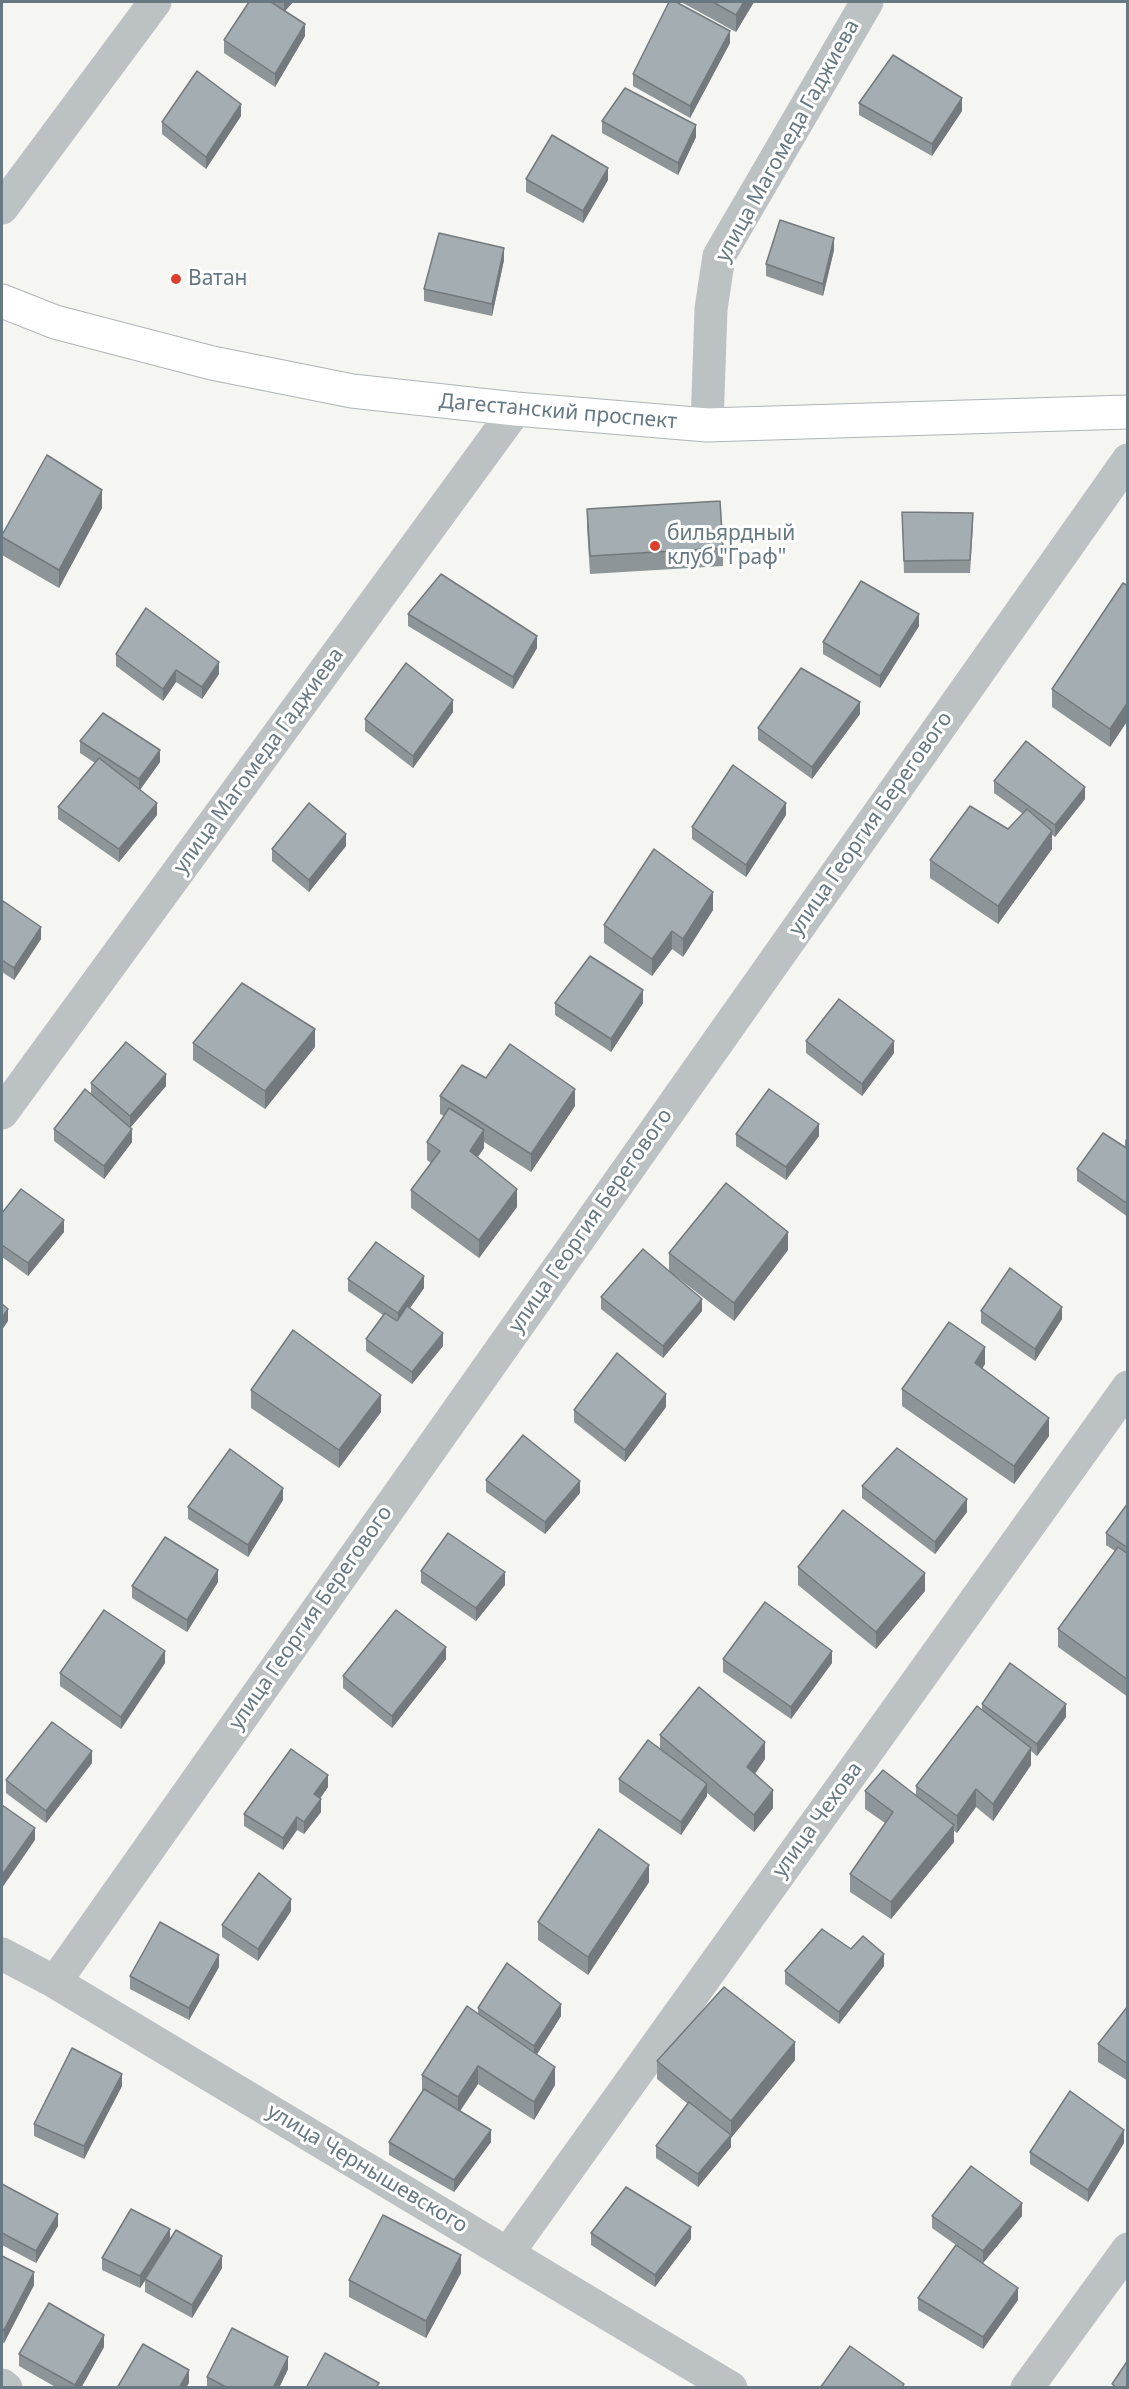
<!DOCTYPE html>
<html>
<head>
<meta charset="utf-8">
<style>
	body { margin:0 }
	#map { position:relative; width:1129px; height:2389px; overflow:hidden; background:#f5f5f2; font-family:"Noto Sans",sans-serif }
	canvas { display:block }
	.frame { position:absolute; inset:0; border:3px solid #667881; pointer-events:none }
</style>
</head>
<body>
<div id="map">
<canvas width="1129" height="2389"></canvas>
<div class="frame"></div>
</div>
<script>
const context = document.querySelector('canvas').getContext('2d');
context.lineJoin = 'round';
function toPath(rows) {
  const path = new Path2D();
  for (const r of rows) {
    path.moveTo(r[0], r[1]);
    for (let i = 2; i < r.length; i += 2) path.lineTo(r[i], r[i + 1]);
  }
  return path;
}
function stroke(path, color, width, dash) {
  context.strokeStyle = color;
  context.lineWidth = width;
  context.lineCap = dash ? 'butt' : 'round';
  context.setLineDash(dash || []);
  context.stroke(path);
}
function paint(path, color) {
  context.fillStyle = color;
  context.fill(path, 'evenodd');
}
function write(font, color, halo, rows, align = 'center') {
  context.font = font + ' "Noto Sans",sans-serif';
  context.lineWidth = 6;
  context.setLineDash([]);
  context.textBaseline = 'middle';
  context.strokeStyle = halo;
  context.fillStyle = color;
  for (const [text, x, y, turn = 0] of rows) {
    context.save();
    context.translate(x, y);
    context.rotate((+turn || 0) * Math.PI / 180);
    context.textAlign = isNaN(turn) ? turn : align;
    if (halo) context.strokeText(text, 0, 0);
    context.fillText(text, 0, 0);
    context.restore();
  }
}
const minor = toPath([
	[2,208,155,2],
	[707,425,711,309,719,256,867,2],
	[2,1113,516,409],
	[2,1954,55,1982,731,2388],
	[55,1982,1128,460],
	[508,2253,1128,1387],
	[2,2385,6,2388],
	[1027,2388,1128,2249]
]);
const highway = toPath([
	[2,301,55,322,212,363,352,391,516,409,707,425,1128,412]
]);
const wall = toPath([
	[249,2,293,2,285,11,305,36,275,87,224,53,224,40],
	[681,2,754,2,736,32],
	[730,43,690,118,633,86,633,74],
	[859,103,962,111,932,156,859,115],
	[241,116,206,169,162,134,162,122],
	[602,121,696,137,678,175,602,133],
	[526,179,608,180,583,223,526,192],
	[834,250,823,296,766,276,766,264],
	[504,260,492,316,424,301,424,289],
	[102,508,59,588,2,555,2,535],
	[587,509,723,548,723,566,590,574,587,527],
	[902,512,973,525,970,573,904,573],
	[1128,586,1128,720,1110,747,1052,707,1052,689],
	[408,614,537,648,513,689,408,626],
	[919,626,880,688,823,654,823,642],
	[116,654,219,674,202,699,176,682,163,701,116,666],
	[453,712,413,768,365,731,365,719],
	[860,714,812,779,758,740,758,728],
	[80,741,160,762,140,790,157,815,119,862,58,819,58,807,95,763,80,753],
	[994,781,1085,799,1055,837,1052,835,1052,849,998,924,930,878,930,860,1008,829,1023,814,994,793],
	[786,815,746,877,692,839,692,827],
	[346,846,309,892,272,861,272,849],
	[2,904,41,939,14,980,2,972],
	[713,910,683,957,672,949,652,976,604,943,604,925],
	[555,1003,643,1003,611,1052,555,1015],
	[806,1041,894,1053,862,1096,806,1053],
	[193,1043,315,1047,265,1109,193,1060],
	[486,1078,575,1106,531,1172,484,1142,484,1148,478,1157,517,1207,479,1258,411,1208,411,1190,431,1163,427,1160,427,1142,444,1116,440,1114,440,1096],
	[91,1083,166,1086,130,1128,132,1142,104,1179,54,1141,54,1129,91,1094],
	[736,1134,819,1136,786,1180,736,1146],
	[1128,1137,1128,1217,1077,1181,1077,1169,1125,1148,1125,1140],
	[2,1213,64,1232,28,1276,2,1257],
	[788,1250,734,1321,669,1271,669,1253],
	[348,1279,424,1288,410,1308,443,1346,412,1384,366,1351,366,1339,383,1315,348,1291],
	[601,1297,702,1311,663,1358,601,1309],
	[981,1311,1062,1319,1035,1361,981,1323],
	[985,1364,982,1368,1049,1436,1014,1484,902,1406,902,1389],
	[251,1390,381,1412,339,1468,251,1408],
	[666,1407,625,1462,574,1422,574,1410],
	[486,1480,580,1493,545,1534,486,1492],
	[862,1486,967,1512,935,1554,862,1498],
	[283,1500,248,1557,188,1519,188,1507],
	[1128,1503,1128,1697,1058,1647,1058,1629,1115,1551,1106,1545,1106,1533],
	[798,1567,925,1591,876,1649,798,1585],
	[421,1571,505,1585,476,1621,421,1583],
	[218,1582,187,1632,132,1598,132,1586],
	[446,1659,392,1728,343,1688,343,1676],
	[723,1659,832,1663,791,1719,723,1672],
	[165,1663,121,1729,60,1686,60,1673],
	[982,1704,1066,1717,1037,1756,1031,1751,1031,1765,993,1821,976,1807,957,1833,954,1831,954,1842,891,1919,850,1892,850,1874,885,1823,865,1809,865,1791,916,1796,916,1786,982,1710],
	[660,1735,765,1759,755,1774,773,1808,754,1832,707,1793,707,1796,681,1835,619,1792,619,1779,660,1748],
	[92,1763,46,1823,6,1793,6,1780],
	[328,1787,320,1799,321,1812,304,1834,297,1830,283,1850,244,1826,244,1814],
	[649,1882,588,1975,538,1940,538,1922],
	[291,1911,258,1961,222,1937,222,1925],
	[851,1949,884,1966,839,2024,785,1984,785,1971],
	[219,1967,189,2020,130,1989,130,1976],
	[1128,2006,1128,2081,1098,2062,1098,2044],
	[478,2008,561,2016,537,2054,555,2085,534,2120,478,2084,460,2111,491,2142,454,2192,389,2155,389,2142,422,2093,422,2075,478,2013],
	[795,2060,731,2138,731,2147,698,2187,656,2158,656,2146,688,2104,657,2079,657,2061],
	[122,2086,84,2159,34,2136,34,2124],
	[1124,2143,1088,2202,1030,2164,1030,2152],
	[2,2184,58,2226,36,2263,2,2245],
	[932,2216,1022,2216,983,2263,1018,2300,983,2349,918,2310,918,2298,956,2245,932,2228],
	[591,2233,691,2239,655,2287,591,2245],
	[170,2240,222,2268,192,2318,145,2292,145,2281,140,2288,102,2270,102,2258],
	[2,2256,34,2285,4,2343,2,2342],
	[461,2273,426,2338,349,2297,349,2280],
	[104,2347,81,2388,57,2388,19,2366,19,2354],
	[288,2369,279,2388,207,2388,207,2377]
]);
const shadedWall = toPath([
	[284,2,293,2,284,12],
	[744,2,754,2,736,32,736,15],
	[305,24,305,36,275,87,275,74],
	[730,31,730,43,690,118,690,106],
	[962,98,962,111,932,156,932,144],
	[241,104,241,116,206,169,206,157],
	[696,125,696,137,678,175,678,163],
	[608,168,608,180,583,223,583,211],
	[834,238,834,250,823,296,823,284],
	[504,248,504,260,492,316,492,304],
	[102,490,102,508,59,588,59,570],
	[919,614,919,626,880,688,880,676],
	[537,636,537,648,513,689,513,677],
	[219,662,219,674,202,699,202,687],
	[176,670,176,682,163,701,163,689],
	[453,700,453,712,413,768,413,756],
	[860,702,860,714,812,779,812,767],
	[1128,702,1128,720,1110,747,1110,729],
	[160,750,160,762,139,791,139,779],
	[1085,787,1085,799,1055,837,1055,825],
	[157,803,157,815,119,862,119,849],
	[786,803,786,815,746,877,746,865],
	[1052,831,1052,849,998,924,998,906],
	[346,834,346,846,309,892,309,880],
	[713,892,713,910,683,957,683,939],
	[41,927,41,939,14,980,14,968],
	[672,931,672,949,652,976,652,959],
	[643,990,643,1003,611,1052,611,1039],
	[315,1029,315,1047,265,1109,265,1091],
	[894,1041,894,1053,862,1096,862,1084],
	[166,1074,166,1086,130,1128,130,1116],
	[575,1089,575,1106,531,1172,531,1154],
	[819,1124,819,1136,786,1180,786,1167],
	[132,1129,132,1142,104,1179,104,1166],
	[484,1130,484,1148,470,1168,470,1151],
	[517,1189,517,1207,479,1258,479,1240],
	[64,1220,64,1232,28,1276,28,1263],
	[788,1232,788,1250,734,1321,734,1303],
	[424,1276,424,1288,398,1325,398,1313],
	[702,1299,702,1311,663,1358,663,1346],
	[1062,1307,1062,1319,1035,1361,1035,1349],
	[8,1309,8,1321,2,1330,2,1318],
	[443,1333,443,1346,412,1384,412,1372],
	[985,1347,985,1364,975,1381,975,1363],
	[666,1394,666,1407,625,1462,625,1450],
	[381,1395,381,1412,339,1468,339,1450],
	[1049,1418,1049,1436,1014,1484,1014,1466],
	[580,1481,580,1493,545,1534,545,1522],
	[283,1488,283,1500,248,1557,248,1545],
	[967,1499,967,1512,935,1554,935,1542],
	[218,1570,218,1582,187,1632,187,1620],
	[505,1572,505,1585,476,1621,476,1608],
	[925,1573,925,1591,876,1649,876,1632],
	[446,1647,446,1659,392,1728,392,1716],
	[165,1651,165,1663,121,1729,121,1717],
	[832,1651,832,1663,791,1719,791,1707],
	[1066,1704,1066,1717,1037,1756,1037,1744],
	[765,1742,765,1759,747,1784,747,1767],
	[1031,1748,1031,1765,993,1821,993,1804],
	[92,1751,92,1763,46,1823,46,1811],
	[328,1775,328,1787,314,1806,314,1794],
	[707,1784,707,1796,681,1835,681,1822],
	[976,1789,976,1807,957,1833,957,1816],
	[773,1790,773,1808,754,1832,754,1815],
	[321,1799,321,1812,304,1834,304,1822],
	[297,1817,297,1830,283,1850,283,1838],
	[954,1825,954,1842,891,1919,891,1902],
	[35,1828,35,1840,2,1888,2,1875],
	[649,1865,649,1882,588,1975,588,1957],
	[291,1899,291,1911,258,1961,258,1949],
	[884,1954,884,1966,839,2024,839,2012],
	[219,1955,219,1967,189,2020,189,2008],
	[561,2004,561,2016,534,2059,534,2046],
	[795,2042,795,2060,731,2138,731,2121],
	[478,2066,478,2084,458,2114,458,2097],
	[555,2067,555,2085,534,2120,534,2102],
	[122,2074,122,2086,84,2159,84,2146],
	[491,2130,491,2142,454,2192,454,2180],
	[1124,2130,1124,2143,1088,2202,1088,2190],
	[731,2135,731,2147,698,2187,698,2174],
	[1022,2203,1022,2216,983,2263,983,2251],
	[58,2214,58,2226,36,2263,36,2251],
	[691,2227,691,2239,655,2287,655,2275],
	[170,2229,170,2241,140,2288,140,2276],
	[461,2255,461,2273,426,2338,426,2321],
	[222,2256,222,2268,192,2318,192,2305],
	[34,2272,34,2285,4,2343,4,2330],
	[1018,2288,1018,2300,983,2349,983,2337],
	[104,2335,104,2347,81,2388,75,2388,75,2385],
	[288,2357,288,2369,279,2388,273,2388],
	[189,2370,189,2383,186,2388,179,2388]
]);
const building = toPath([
	[249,2,271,2,305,24,275,74,224,40,249,2],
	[669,2,676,2,730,31,690,106,633,74,669,2],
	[713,2,744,2,736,15,713,2],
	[893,55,962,98,932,144,859,103,893,55],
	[197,71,241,104,206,157,162,122,197,71],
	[625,88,696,125,678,163,602,121,625,88],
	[552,135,608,168,583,211,526,179,552,135],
	[780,220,834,238,823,284,766,264,780,220],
	[439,233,504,248,492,304,424,289,439,233],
	[47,455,102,490,59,570,2,537,2,535,47,455],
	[720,501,723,548,590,556,587,509,720,501],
	[902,512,973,513,970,560,904,561,902,512],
	[441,574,537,636,513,677,408,614,441,574],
	[861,581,919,614,880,676,823,642,861,581],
	[1123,583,1128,586,1128,702,1110,729,1052,689,1123,583],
	[146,608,219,662,202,687,176,670,163,689,116,654,146,608],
	[406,663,453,700,413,756,365,719,406,663],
	[801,668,860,702,812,767,758,728,801,668],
	[103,713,160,750,139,779,80,741,103,713],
	[1026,741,1085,787,1055,825,994,781,1026,741],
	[99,758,157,803,119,849,58,807,99,758],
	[733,765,786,803,746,865,692,827,733,765],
	[309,803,346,834,309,880,272,849,309,803],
	[970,806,1008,829,1027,809,1052,831,998,906,930,860,970,806],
	[654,849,713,892,683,939,672,931,652,959,604,925,654,849],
	[3,901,41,927,14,968,2,960,2,904,3,901],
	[590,956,643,990,611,1039,555,1003,590,956],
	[242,983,315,1029,265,1091,193,1043,242,983],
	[839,999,894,1041,862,1084,806,1041,839,999],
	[126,1042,166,1074,130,1116,91,1083,126,1042],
	[510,1044,575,1089,531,1154,440,1096,462,1065,486,1078,510,1044],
	[85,1089,132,1129,104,1166,54,1129,85,1089],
	[769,1089,819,1124,786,1167,736,1134,769,1089],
	[449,1108,484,1130,470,1151,517,1189,479,1240,411,1190,440,1151,427,1142,449,1108],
	[1103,1133,1128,1149,1128,1204,1077,1169,1103,1133],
	[726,1183,788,1232,734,1303,669,1253,726,1183],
	[21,1189,64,1220,28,1263,2,1245,2,1213,21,1189],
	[376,1242,424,1276,398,1313,348,1279,376,1242],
	[643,1249,702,1299,663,1346,601,1297,643,1249],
	[1010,1268,1062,1307,1035,1349,981,1311,1010,1268],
	[2,1304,8,1309,2,1318,2,1304],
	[407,1306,443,1333,412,1372,366,1339,385,1313,397,1321,407,1306],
	[949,1322,985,1347,975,1363,1049,1418,1014,1466,902,1389,949,1322],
	[293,1330,381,1395,339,1450,251,1390,293,1330],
	[617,1353,666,1394,625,1450,574,1410,617,1353],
	[523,1435,580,1481,545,1522,486,1480,523,1435],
	[897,1448,967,1499,935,1542,862,1486,897,1448],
	[230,1449,283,1488,248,1545,188,1507,230,1449],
	[1128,1503,1128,1548,1106,1533,1128,1503],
	[843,1510,925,1573,876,1632,798,1567,843,1510],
	[448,1533,505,1572,476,1608,421,1571,448,1533],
	[165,1537,218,1570,187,1620,132,1586,165,1537],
	[1118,1547,1128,1554,1128,1680,1058,1629,1118,1547],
	[765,1602,832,1651,791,1707,723,1659,765,1602],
	[104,1610,165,1651,121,1717,60,1673,104,1610],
	[396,1610,446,1647,392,1716,343,1676,396,1610],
	[1010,1663,1066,1704,1037,1744,982,1704,1010,1663],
	[699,1687,765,1742,747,1767,773,1790,754,1815,660,1735,699,1687],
	[977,1706,1031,1748,993,1804,976,1789,957,1816,916,1786,977,1706],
	[52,1722,92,1751,46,1811,6,1780,52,1722],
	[648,1740,707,1784,681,1822,619,1779,648,1740],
	[291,1749,328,1775,314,1794,321,1799,304,1822,297,1817,283,1838,244,1814,291,1749],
	[883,1770,954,1825,891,1902,850,1874,893,1812,865,1791,883,1770],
	[2,1805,35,1828,2,1875,2,1805],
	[599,1829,649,1865,588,1957,538,1922,599,1829],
	[259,1873,291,1899,258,1949,222,1925,259,1873],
	[160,1922,219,1955,189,2008,130,1976,160,1922],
	[822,1929,851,1949,863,1936,884,1954,839,2012,785,1971,822,1929],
	[507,1963,561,2004,534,2046,478,2008,507,1963],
	[724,1987,795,2042,731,2121,657,2061,724,1987],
	[467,2006,555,2067,534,2102,478,2066,458,2097,422,2075,467,2006],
	[1128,2006,1128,2064,1098,2044,1128,2006],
	[72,2048,122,2074,84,2146,34,2124,72,2048],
	[424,2089,491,2130,454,2180,389,2142,424,2089],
	[1070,2091,1124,2130,1088,2190,1030,2152,1070,2091],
	[689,2102,731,2135,698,2174,656,2146,689,2102],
	[971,2166,1022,2203,983,2251,932,2216,971,2166],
	[2,2184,58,2214,36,2251,2,2233,2,2184],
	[626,2187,691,2227,655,2275,591,2233,626,2187],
	[131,2209,170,2229,140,2276,102,2258,131,2209],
	[383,2215,461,2255,426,2321,349,2280,383,2215],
	[176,2230,222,2256,192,2305,145,2279,176,2230],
	[956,2245,1018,2288,983,2337,918,2298,956,2245],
	[2,2256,34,2272,4,2330,2,2329,2,2256],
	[49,2303,104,2335,75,2385,19,2354,49,2303],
	[232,2328,288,2357,273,2388,228,2388,207,2377,232,2328],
	[143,2344,189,2370,179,2388,117,2388,143,2344],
	[850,2346,904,2384,902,2388,820,2388,850,2346],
	[325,2353,379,2383,376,2388,306,2388,325,2353],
	[1128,2360,1128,2388,1117,2388,1112,2384,1128,2360]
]);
const markers = [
	[176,279,6,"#da402d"],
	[655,546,6,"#da402d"]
];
const streetNames = [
	["улица Магомеда Гаджиева",788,141,-61],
	["Дагестанский проспект",558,412,5],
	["улица Магомеда Гаджиева",259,761,-54],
	["улица Георгия Берегового",871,824,-55],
	["улица Георгия Берегового",591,1221,-55],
	["улица Георгия Берегового",311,1618,-55],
	["улица Чехова",818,1820,-54],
	["улица Чернышевского",367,2169,31]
];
const poiNames = [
	["Ватан",188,279],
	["бильярдный",667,534],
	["клуб \"Граф\"",667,558]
];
stroke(highway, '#afb4b6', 35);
stroke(minor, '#bcc1c3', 33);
stroke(highway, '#fff', 33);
paint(wall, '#8d9598');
paint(shadedWall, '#73797c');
paint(building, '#a4adb1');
stroke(building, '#73797c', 1.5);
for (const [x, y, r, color] of markers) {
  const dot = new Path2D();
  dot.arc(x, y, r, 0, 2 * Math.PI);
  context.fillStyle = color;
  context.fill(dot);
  stroke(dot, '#fff', 2);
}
write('21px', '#667881', '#fff', streetNames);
write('21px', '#667881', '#fff', poiNames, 'left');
</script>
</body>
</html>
